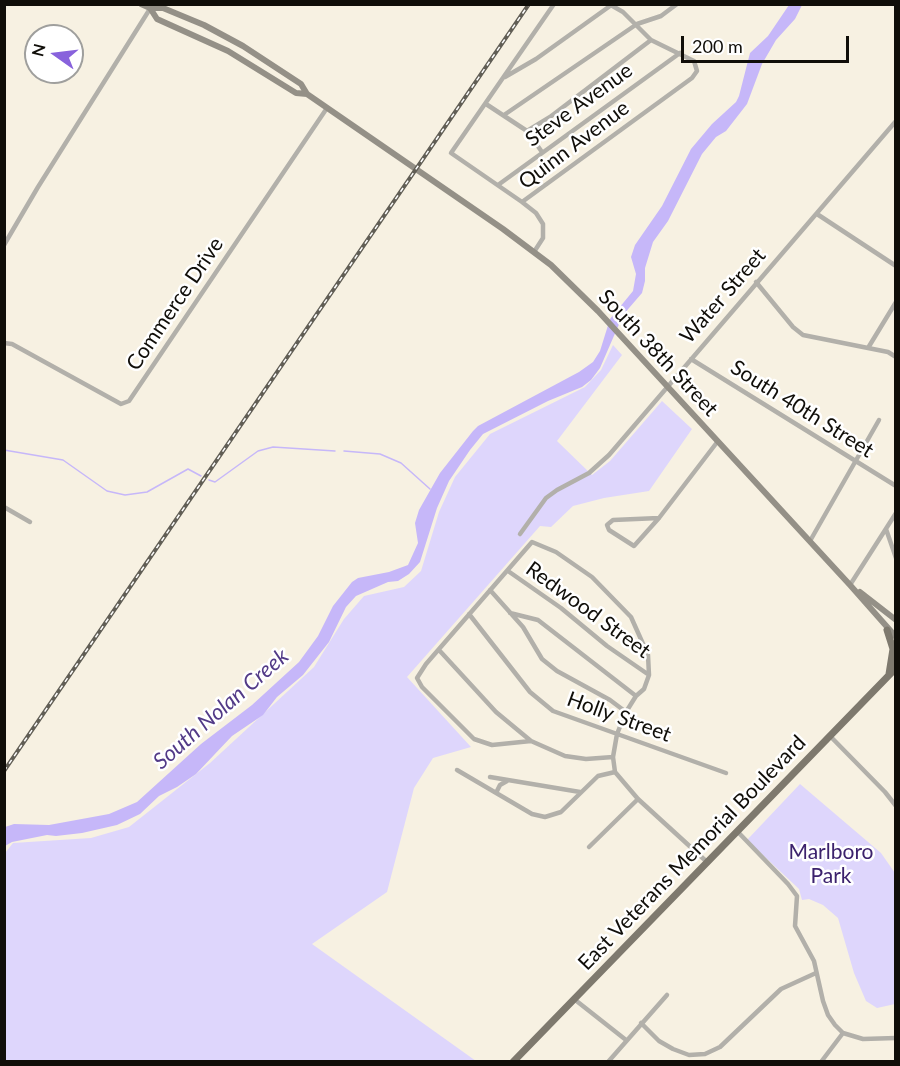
<!DOCTYPE html>
<html>
<head>
<meta charset="utf-8">
<style>
	body { margin:0 }
	#map { position:relative; width:900px; height:1066px; overflow:hidden; background:#f7f1e2; font-family:Lato,sans-serif }
	canvas { display:block }
	.frame { position:absolute; inset:0; border:6px solid #100e09; pointer-events:none }
	.north { position:absolute; left:24px; top:24px; width:60px; height:60px; box-sizing:border-box; background:#fff; border:2px solid #9f9f9d; border-radius:50%; rotate:284deg; font-size:16px; font-weight:700; line-height:24px; text-align:center; color:#100e09 }
	.north::after { content:''; display:block; margin:auto; width:21px; height:27px; background:#8862dc; clip-path:polygon(50% 0,100% 100%,50% 72%,0 100%) }
	.scale { position:absolute; left:681px; top:36px; width:168px; height:27px; box-sizing:border-box; border:3px solid #100e09; border-top:0; padding-left:8px; font-size:18px; line-height:21px; white-space:nowrap; color:#100e09; -webkit-text-stroke:4px #fff; paint-order:stroke }
</style>
</head>
<body>
<div id="map">
<canvas width="900" height="1066"></canvas>
<div class="frame"></div>
<div class="north">N</div>
<div class="scale">200 m</div>
</div>
<script>
const context = document.querySelector('canvas').getContext('2d');
context.lineJoin = 'round';
function paint(path, color) {
  context.fillStyle = color;
  context.fill(path, 'evenodd');
}
function toPath(rows) {
  const path = new Path2D();
  for (const r of rows) {
    path.moveTo(r[0], r[1]);
    for (let i = 2; i < r.length; i += 2) path.lineTo(r[i], r[i + 1]);
  }
  return path;
}
function stroke(path, color, width, dash) {
  context.strokeStyle = color;
  context.lineWidth = width;
  context.lineCap = dash ? 'butt' : 'round';
  context.setLineDash(dash || []);
  context.stroke(path);
}
function write(font, color, halo, rows, align = 'center') {
  context.font = font + ' Lato,sans-serif';
  context.lineWidth = 5;
  context.setLineDash([]);
  context.textBaseline = 'middle';
  context.strokeStyle = halo;
  context.fillStyle = color;
  for (const [text, x, y, turn = 0] of rows) {
    context.save();
    context.translate(x, y);
    context.rotate((+turn || 0) * Math.PI / 180);
    context.textAlign = isNaN(turn) ? turn : align;
    if (halo) context.strokeText(text, 0, 0);
    context.fillText(text, 0, 0);
    context.restore();
  }
}
const green = toPath([
	[613,345,622,355,557,441,592,475,610,461,662,401,692,429,649,491,604,498,573,506,551,527,540,526,407,677,471,747,433,758,414,788,387,892,312,944,476,1061,5,1061,5,853,13,843,91,838,129,827,210,763,314,667,344,619,364,596,404,587,421,571,439,512,455,477,490,434,585,387,601,370],
	[800,784,881,853,895,873,895,1004,877,1008,866,1001,854,973,838,918,823,905,809,899,802,900,799,889,747,840]
]);
const water = toPath([
	[789,5,802,5,795,19,776,40,762,64,747,104,726,131,716,137,702,154,668,221,653,242,645,268,645,281,642,293,623,315,600,368,591,380,582,387,548,401,483,434,470,450,449,481,437,508,420,562,409,574,398,581,388,582,356,596,346,607,329,642,303,675,277,697,263,715,232,736,196,774,177,787,159,796,140,814,117,825,82,833,56,836,47,835,12,842,5,846,5,827,14,824,49,825,109,814,137,802,201,744,252,705,299,662,318,636,333,606,352,582,358,578,389,572,408,565,418,543,415,523,419,510,440,473,473,431,478,426,579,372,593,362,600,351,610,319,633,291,636,274,631,257,635,245,662,206,691,149,712,124,736,102,739,96,750,53,768,36]
]);
const stream = toPath([
	[4,450,63,460,107,491,125,495,147,492,188,469,201,476],
	[344,451,380,454,401,463,430,489],
	[209,480,215,482,258,451,273,447,335,451]
]);
const street = toPath([
	[505,77,536,59,610,6],
	[486,104,527,131,542,152],
	[504,115,637,24,661,16,677,4],
	[527,131,550,117,651,40],
	[498,185,680,53],
	[522,202,451,153,554,4],
	[817,214,896,266],
	[4,245,38,187,153,4],
	[534,252,543,238,543,224,536,213,522,202,692,78,697,71,694,61,651,40,623,12,609,4],
	[756,282,793,327,803,335,888,352,896,357],
	[4,343,12,344,121,404,129,401,327,108],
	[868,348,896,302],
	[691,359,896,486],
	[4,507,30,522],
	[659,518,634,546,609,530,607,525,613,520,659,518],
	[659,518,718,441],
	[886,529,896,558],
	[520,534,546,498,557,490,589,473,609,455,896,121],
	[810,541,879,420],
	[508,571,561,608,607,646,649,675],
	[850,585,896,513],
	[490,590,523,627,542,659,557,671,610,700,626,712],
	[510,613,538,620,636,696],
	[469,614,530,692,553,711,726,773],
	[439,650,496,712,531,741],
	[830,736,885,792,896,806],
	[613,757,586,759,565,756,531,741,492,745,474,739,422,687,417,678,426,664,532,542,556,552,592,577,631,617,648,655,649,675,644,689,636,696,626,712,617,734,613,757,615,772,638,799,707,862],
	[457,770,532,814,545,817,561,812,598,776,615,772],
	[490,777,580,792],
	[496,793,500,785,507,781],
	[737,831,788,884,797,896,795,926,814,961,823,1001,828,1015,835,1025,843,1033,863,1039,896,1038],
	[589,847,638,799],
	[574,999,626,1040],
	[641,1023,659,1041,673,1049,689,1055,705,1054,720,1047,781,989,816,973],
	[608,1062,667,995],
	[821,1062,843,1033]
]);
const secondary = toPath([
	[141,4,150,8,163,8,204,25,243,46,301,84,307,94,503,229,551,265,598,311,850,585,896,637],
	[150,8,157,19,228,51,296,93,307,94],
	[860,592,896,620]
]);
const primary = toPath([
	[887,630,893,649,889,674],
	[513,1062,896,668]
]);
const rail = toPath([
	[4,771,529,4]
]);
const streetNames = [
	["Steve Avenue",579,105,-36],
	["Quinn Avenue",574,145,-37],
	["Water Street",723,296,-49],
	["Commerce Drive",175,304,-56],
	["South 38th Street",658,353,47],
	["South 40th Street",802,409,32],
	["Redwood Street",588,610,36],
	["Holly Street",619,717,20],
	["East Veterans Memorial Boulevard",692,853,-46]
];
const parkNames = [
	["Marlboro",831,852],
	["Park",831,876]
];
const waterNames = [
	["South Nolan Creek",221,709,-41]
];
paint(green, '#ded6fc');
paint(water, '#c6b7f9');
stroke(stream, '#c6b7f9', 1.5);
stroke(street, '#b2b0aa', 4.5);
stroke(secondary, '#949087', 6);
stroke(primary, '#7e796e', 7);
stroke(rail, '#615e55', 4);
stroke(rail, '#fff', 1.5, [4.5]);
write('21px', '#100e09', '#fff', streetNames);
write('21px', '#3c226d', '#fff', parkNames);
write('italic 22px', '#523a87', '#fff', waterNames);
</script>
</body>
</html>
